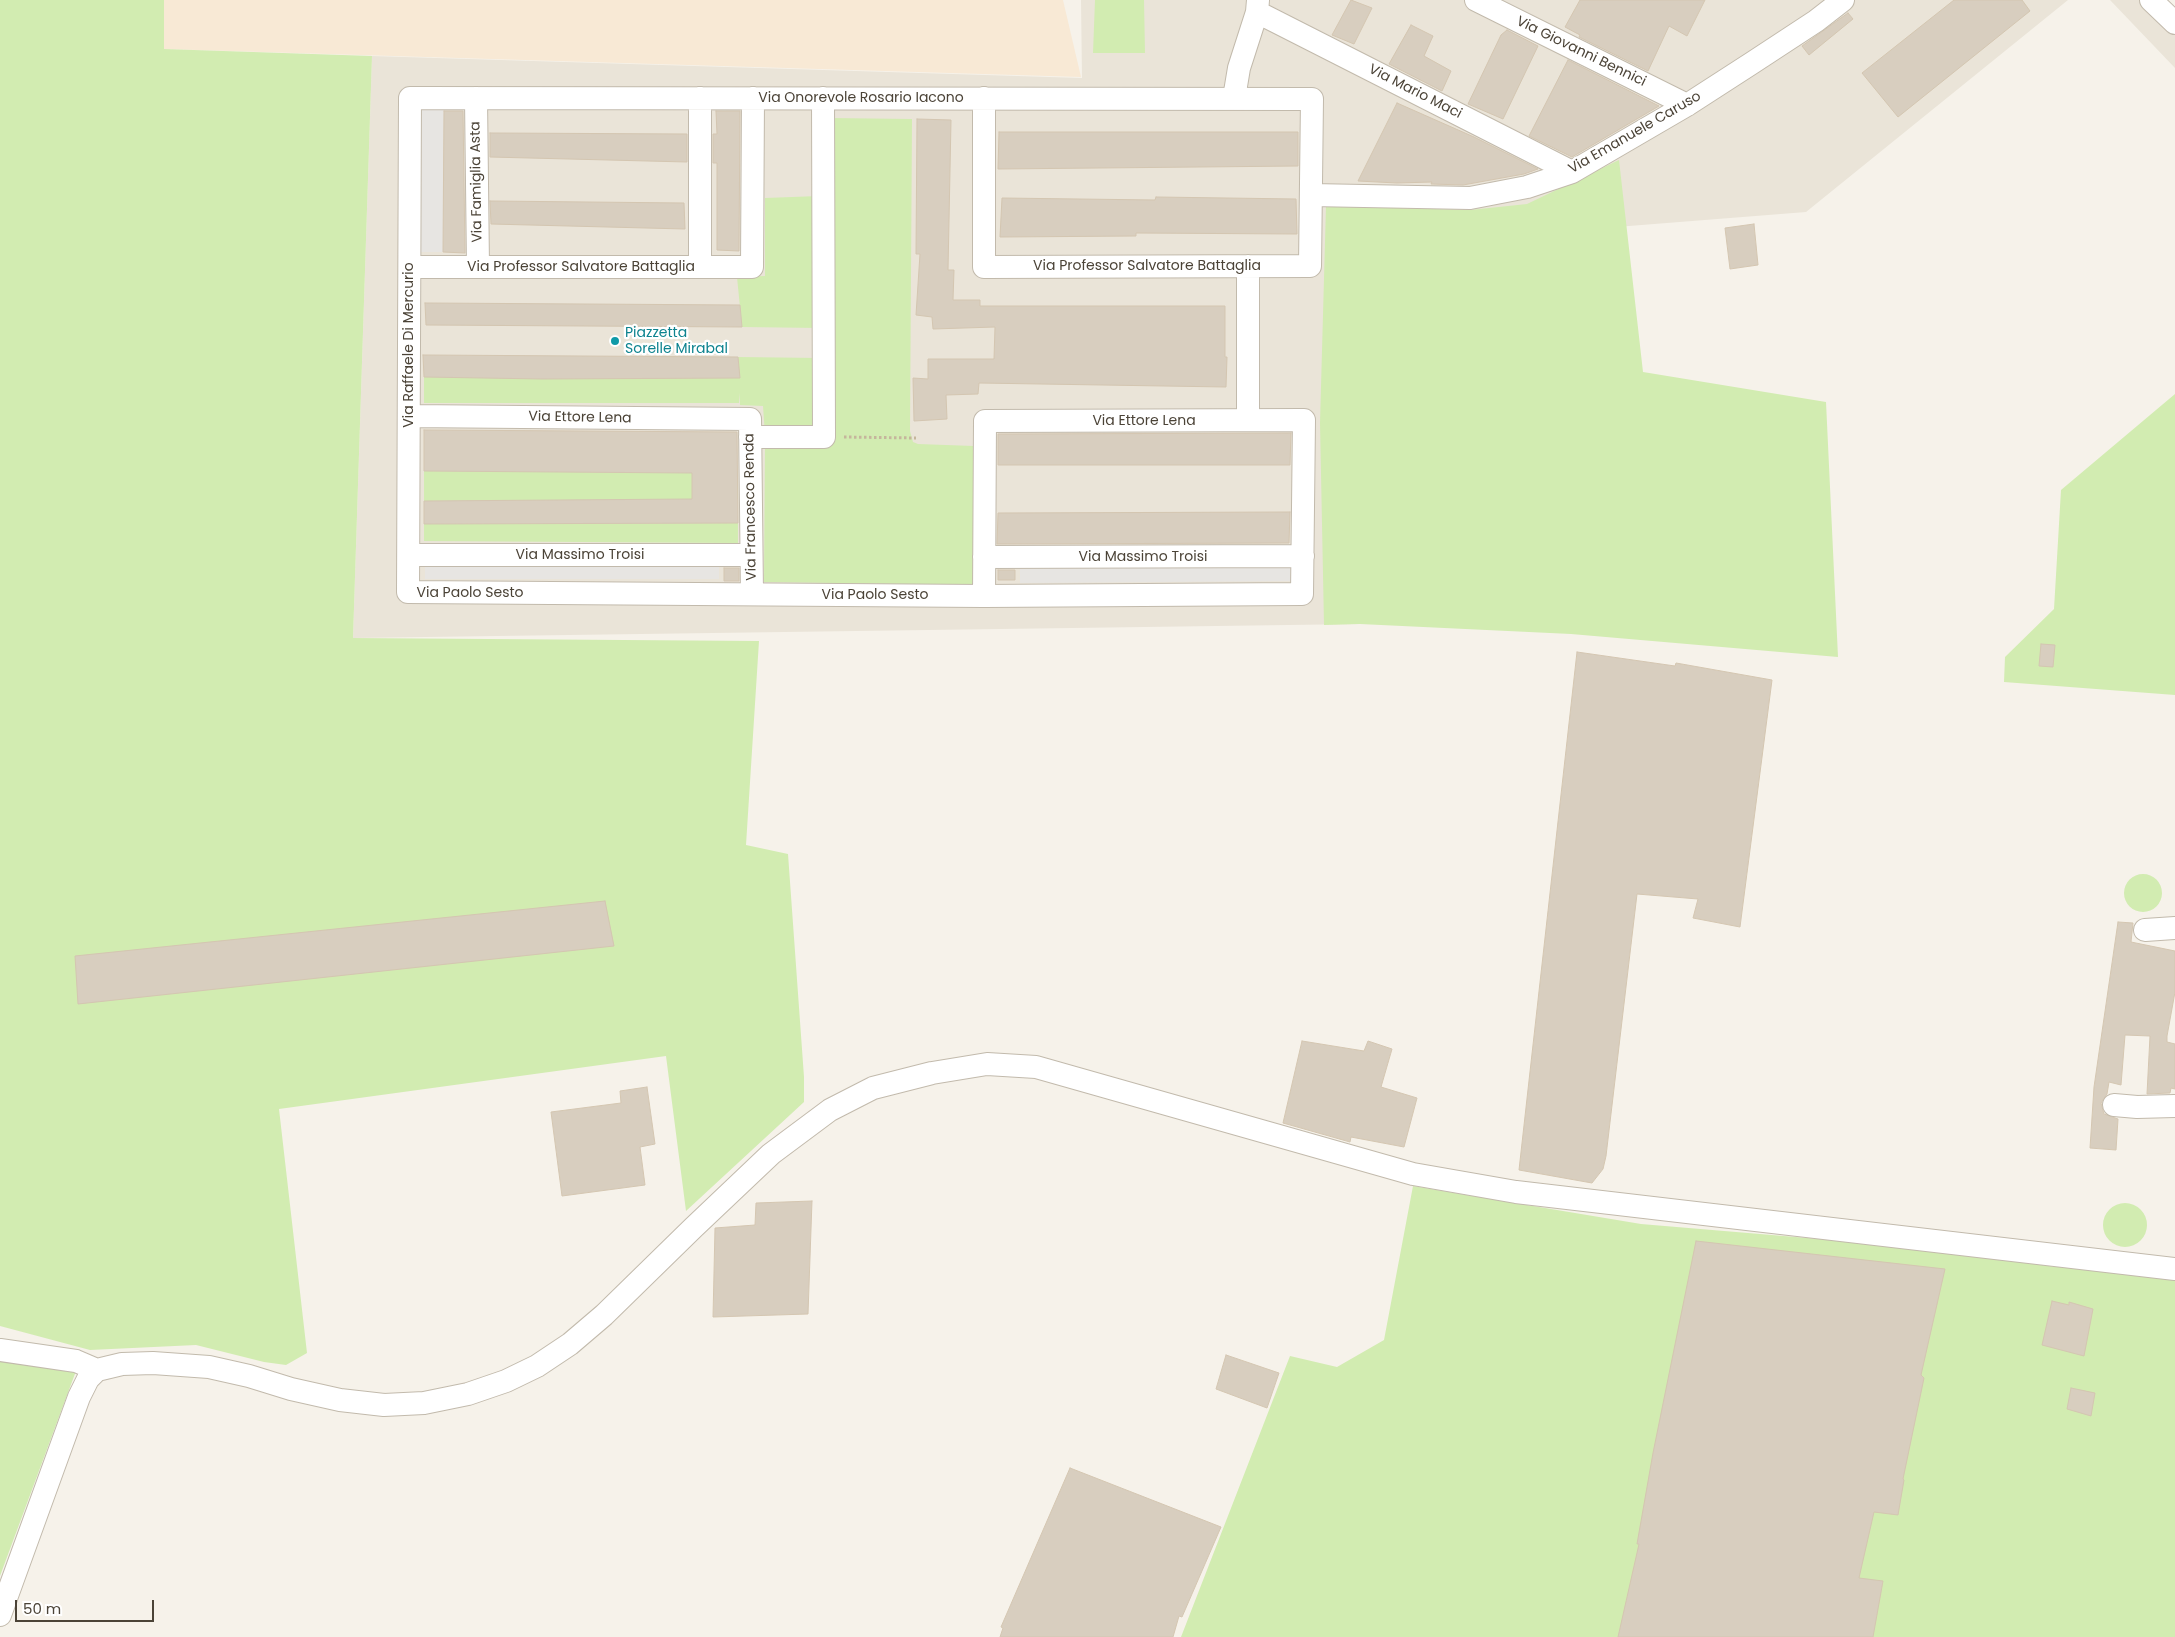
<!DOCTYPE html>
<html>
<head>
<meta charset="utf-8">
<style>
	body { margin:0 }
	#map { position:relative; width:2175px; height:1637px; overflow:hidden; background:#f6f2ea; font-family:Poppins,sans-serif }
	canvas { display:block }
	.scale { position:absolute; left:15px; top:1600px; width:139px; height:22px; box-sizing:border-box; border:2px solid #4b4337; border-top:0; padding-left:6px; font-size:15px; line-height:18px; white-space:nowrap; color:#4b4337; -webkit-text-stroke:4px #fff; paint-order:stroke }
</style>
</head>
<body>
<div id="map">
<canvas width="2175" height="1637"></canvas>
<div class="scale">50 m</div>
</div>
<script>
const context = document.querySelector('canvas').getContext('2d');
context.lineJoin = 'round';
function paint(path, color) {
  context.fillStyle = color;
  context.fill(path, 'evenodd');
}
function toPath(rows) {
  const path = new Path2D();
  for (const r of rows) {
    if (r.length === 3) {
      path.moveTo(r[0] + r[2], r[1]);
      path.arc(r[0], r[1], r[2], 0, 2 * Math.PI);
      continue;
    }
    path.moveTo(r[0], r[1]);
    for (let i = 2; i < r.length; i += 2) path.lineTo(r[i], r[i + 1]);
  }
  return path;
}
function stroke(path, color, width, dash) {
  context.strokeStyle = color;
  context.lineWidth = width;
  context.lineCap = dash ? 'butt' : 'round';
  context.setLineDash(dash || []);
  context.stroke(path);
}
function write(font, color, halo, rows, align = 'center') {
  context.font = font + ' Poppins,sans-serif';
  context.lineWidth = 4.5;
  context.setLineDash([]);
  context.textBaseline = 'middle';
  context.strokeStyle = halo;
  context.fillStyle = color;
  for (const [text, x, y, turn = 0] of rows) {
    context.save();
    context.translate(x, y);
    context.rotate((+turn || 0) * Math.PI / 180);
    context.textAlign = isNaN(turn) ? turn : align;
    if (halo) context.strokeText(text, 0, 0);
    context.fillText(text, 0, 0);
    context.restore();
  }
}
const residential = toPath([
	[1081,0,2068,0,1806,212,1376,246,1360,624,353,638,372,56,1082,78],
	[2110,0,2167,0,2175,7,2175,68]
]);
const commercial = toPath([
	[164,0,1063,0,1081,77,164,49]
]);
const green = toPath([
	[0,0,164,0,164,49,372,56,353,638,759,641,746,845,788,854,804,1077,804,1102,686,1211,666,1056,279,1109,307,1353,286,1365,264,1362,196,1345,90,1350,0,1326],
	[1095,0,1144,0,1145,53,1093,53],
	[830,118,912,119,910,431,913,442,918,444,974,446,976,585,764,582,765,445,825,441],
	[1619,160,1643,372,1826,402,1838,657,1571,634,1360,624,1324,625,1320,423,1326,206,1470,210,1527,204],
	[819,196,820,328,742,327,737,277,765,276,765,198],
	[738,357,820,358,820,434,765,435,763,406,740,405,740,393,739,403,424,403,424,377,739,378],
	[2175,394,2175,695,2004,682,2005,657,2054,609,2061,490],
	[424,471,738,473,738,499,424,501],
	[738,523,738,543,424,541,424,524],
	[2143,893,19],
	[1413,1186,1641,1224,1938,1249,2049,1266,2175,1277,2175,1637,1181,1637,1290,1356,1337,1367,1384,1340],
	[2125,1225,22],
	[0,1356,76,1371,0,1576]
]);
const parking = toPath([
	[419,108,444,109,443,252,418,252],
	[425,566,719,567,719,579,425,579],
	[1020,567,1295,567,1295,581,1020,583]
]);
const building = toPath([
	[1351,0,1372,8,1354,44,1332,35,1351,0],
	[1580,0,1705,0,1687,36,1669,26,1648,71,1579,37,1580,35,1565,27,1580,0],
	[1954,0,2022,0,2030,11,1898,117,1862,73,1954,0],
	[1848,13,1853,19,1809,55,1802,46,1848,13],
	[1411,25,1433,36,1424,56,1451,71,1442,91,1389,64,1411,25],
	[1507,30,1538,46,1503,119,1468,104,1501,35,1507,30],
	[1568,60,1659,106,1572,157,1529,136,1568,60],
	[1397,103,1474,137,1538,169,1524,174,1463,185,1431,184,1432,182,1397,183,1358,181,1397,103],
	[444,111,463,111,465,253,443,252,444,111],
	[716,111,740,111,739,251,717,250,717,163,713,163,713,134,717,134,716,111],
	[917,119,951,120,948,270,954,270,953,300,980,300,980,306,1225,306,1225,357,1227,357,1226,387,979,383,978,394,946,395,947,419,914,421,913,378,928,379,928,359,994,359,995,327,933,329,932,317,916,315,920,254,916,254,917,119],
	[999,132,1298,132,1298,166,998,169,999,132],
	[490,133,687,134,687,162,490,157,490,133],
	[1156,197,1296,199,1297,234,1136,233,1136,236,1000,237,1002,198,1155,200,1156,197],
	[490,201,684,203,685,229,491,224,490,201],
	[1754,224,1758,265,1730,269,1725,228,1754,224],
	[425,303,740,305,742,327,426,325,425,303],
	[423,355,738,357,740,378,542,379,424,377,423,355],
	[424,430,737,432,738,523,424,524,424,501,692,499,692,473,424,471,424,430],
	[1291,433,1290,465,998,465,998,434,1291,433],
	[1290,512,1289,543,997,544,998,513,1290,512],
	[724,568,739,568,739,581,724,581,724,568],
	[998,570,1015,570,1015,580,998,580,998,570],
	[2041,644,2055,645,2053,667,2039,666,2041,644],
	[1577,652,1675,666,1676,663,1772,680,1740,927,1693,918,1698,899,1637,894,1606,1156,1603,1169,1592,1183,1519,1170,1577,652],
	[605,901,614,946,78,1004,75,956,605,901],
	[2118,922,2133,923,2131,942,2175,951,2175,992,2167,1036,2167,1042,2175,1044,2175,1089,2171,1088,2170,1093,2147,1094,2150,1036,2125,1035,2121,1085,2109,1082,2107,1094,2101,1103,2104,1114,2118,1119,2116,1150,2090,1148,2094,1087,2118,922],
	[1302,1041,1364,1051,1368,1041,1392,1049,1381,1087,1417,1098,1404,1147,1351,1137,1350,1142,1283,1123,1302,1041],
	[647,1087,655,1144,640,1147,645,1185,562,1196,551,1112,621,1103,620,1091,647,1087],
	[812,1201,808,1314,713,1317,715,1228,755,1225,756,1203,812,1201],
	[1696,1241,1945,1269,1921,1375,1924,1378,1903,1479,1904,1480,1898,1515,1874,1512,1859,1578,1883,1581,1873,1637,1618,1637,1639,1544,1637,1544,1653,1453,1696,1241],
	[2052,1301,2069,1305,2069,1302,2093,1309,2084,1356,2042,1345,2052,1301],
	[1226,1355,1279,1373,1267,1408,1216,1389,1226,1355],
	[2071,1388,2095,1393,2091,1416,2067,1409,2071,1388],
	[1070,1468,1221,1527,1182,1617,1179,1616,1173,1637,1000,1637,1003,1628,1001,1627,1070,1468]
]);
const path = toPath([
	[844,437,916,438]
]);
const minor = toPath([
	[1476,0,1687,105],
	[2151,0,2175,23],
	[1257,12,1572,172],
	[476,98,478,267],
	[1234,98,1239,68,1257,12,1258,0],
	[1311,195,1470,198,1527,187,1572,172,1687,105,1752,63,1816,21,1843,0],
	[410,267,752,267,753,98],
	[700,267,700,98],
	[409,416,750,419,752,594],
	[1248,420,1248,266],
	[750,437,824,437,823,98],
	[409,555,751,555],
	[984,557,1303,556],
	[984,596,985,421,1304,420,1302,594,984,596,408,592,410,98,1312,99,1310,266,984,267,984,98],
	[2145,930,2175,928],
	[2114,1105,2137,1107,2175,1106],
	[0,1350,76,1361,97,1370],
	[0,1615,79,1397,88,1379,97,1370,122,1364,153,1363,209,1367,249,1376,291,1389,340,1400,384,1405,424,1403,468,1394,506,1381,537,1366,570,1344,604,1315,693,1228,771,1154,830,1110,873,1088,932,1073,987,1064,1036,1067,1413,1174,1516,1192,2175,1269]
]);
const markers = [
	[615,341,5,"#0f9aa8"]
];
const streetNames = [
	["Via Giovanni Bennici",1581,52,26],
	["Via Mario Maci",1415,92,27],
	["Via Onorevole Rosario Iacono",861,98],
	["Via Emanuele Caruso",1635,133,-30],
	["Via Famiglia Asta",477,182,-91],
	["Via Professor Salvatore Battaglia",1147,266],
	["Via Professor Salvatore Battaglia",581,267],
	["Via Raffaele Di Mercurio",409,345,-90],
	["Via Ettore Lena",580,418,1],
	["Via Ettore Lena",1144,421],
	["Via Francesco Renda",751,507,-91],
	["Via Massimo Troisi",580,555],
	["Via Massimo Troisi",1143,557],
	["Via Paolo Sesto",470,593],
	["Via Paolo Sesto",875,595]
];
const cultureNames = [
	["Piazzetta",625,333],
	["Sorelle Mirabal",625,349]
];
paint(residential, '#eae4d8');
paint(commercial, '#f8e9d5');
paint(green, '#d2ecb1');
paint(parking, '#e7e5e2');
paint(building, '#d8cebf');
stroke(building, '#d4c6b1', 1);
stroke(minor, '#c2baac', 24);
stroke(path, '#c5b69c', 3, [2.5, 2.5]);
stroke(minor, '#fff', 22);
for (const [x, y, r, color] of markers) {
  const dot = new Path2D();
  dot.arc(x, y, r, 0, 2 * Math.PI);
  context.fillStyle = color;
  context.fill(dot);
  stroke(dot, '#fff', 2);
}
write('14px', '#4b4337', '#fff', streetNames);
write('14px', '#0d838f', '#fff', cultureNames, 'left');
</script>
</body>
</html>
